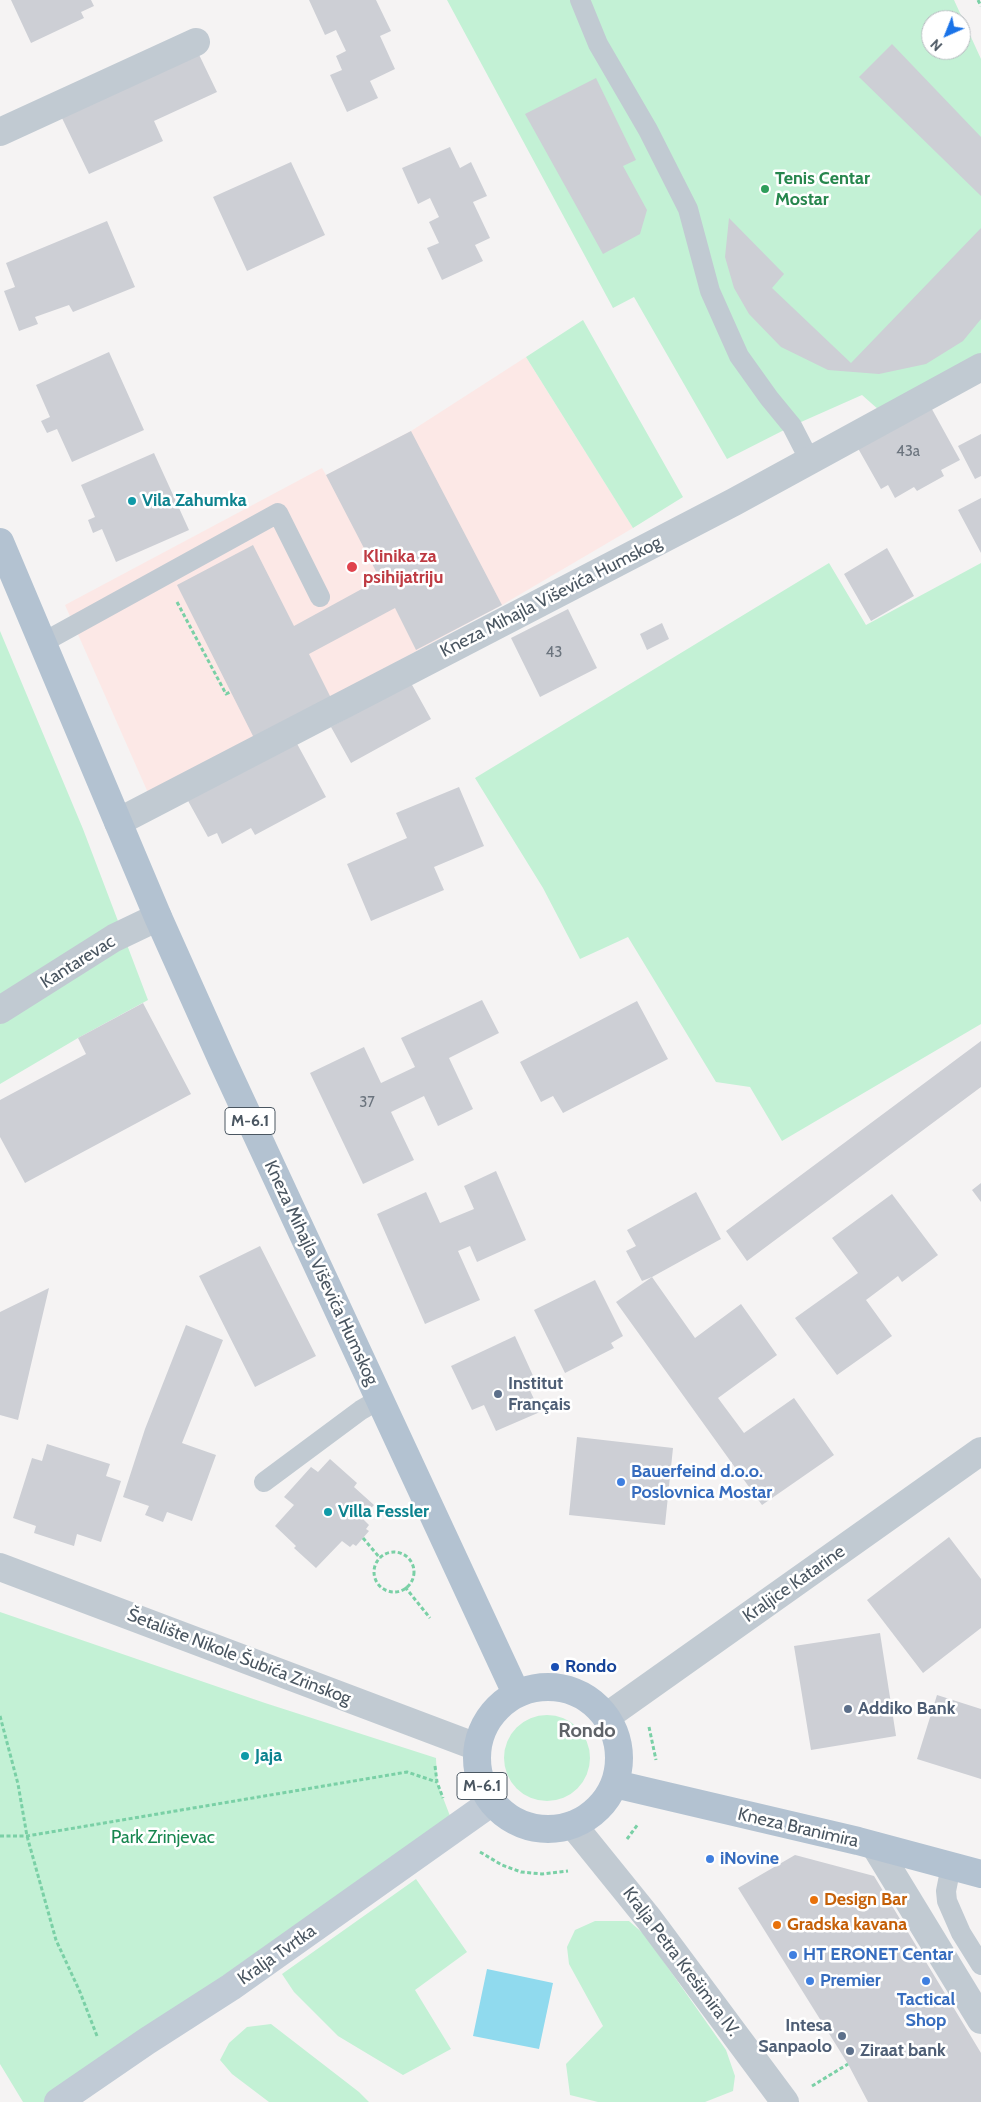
<!DOCTYPE html>
<html>
<head>
<meta charset="utf-8">
<style>
	body { margin:0 }
	#map { position:relative; width:981px; height:2102px; overflow:hidden; background:#f5f3f3; font-family:Cabin,sans-serif }
	canvas { display:block }
	.north { position:absolute; left:921px; top:10px; width:50px; height:50px; box-sizing:border-box; background:#fff; border:1px solid #b7bbc0; border-radius:50%; rotate:224deg; font-size:14px; font-weight:700; line-height:20px; text-align:center; color:#4a5661 }
	.north::after { content:''; display:block; margin:auto; width:18px; height:22px; background:#1a73e8; clip-path:polygon(50% 0,100% 100%,50% 72%,0 100%) }
</style>
</head>
<body>
<div id="map">
<canvas width="981" height="2102"></canvas>
<div class="north">N</div>
</div>
<script>
const context = document.querySelector('canvas').getContext('2d');
context.lineJoin = 'round';
function paint(path, color) {
  context.fillStyle = color;
  context.fill(path, 'evenodd');
}
function toPath(rows) {
  const path = new Path2D();
  for (const r of rows) {
    if (r.length === 3) {
      path.moveTo(r[0] + r[2], r[1]);
      path.arc(r[0], r[1], r[2], 0, 2 * Math.PI);
      continue;
    }
    path.moveTo(r[0], r[1]);
    for (let i = 2; i < r.length; i += 2) path.lineTo(r[i], r[i + 1]);
  }
  return path;
}
function stroke(path, color, width, dash) {
  context.strokeStyle = color;
  context.lineWidth = width;
  context.lineCap = dash ? 'butt' : 'round';
  context.setLineDash(dash || []);
  context.stroke(path);
}
function write(font, color, halo, rows, align = 'center') {
  context.font = font + ' Cabin,sans-serif';
  context.lineWidth = 5;
  context.setLineDash([]);
  context.textBaseline = 'middle';
  context.strokeStyle = halo;
  context.fillStyle = color;
  for (const [text, x, y, turn = 0] of rows) {
    context.save();
    context.translate(x, y);
    context.rotate((+turn || 0) * Math.PI / 180);
    context.textAlign = isNaN(turn) ? turn : align;
    if (halo) context.strokeText(text, 0, 0);
    context.fillText(text, 0, 0);
    context.restore();
  }
}
const medical = toPath([
	[526,357,633,528,502,605,149,795,65,605,322,468,326,475,411,431]
]);
const green = toPath([
	[447,0,954,0,981,59,981,367,888,418,862,395,792,426,727,459,634,297,613,308],
	[931,20,961,20,961,50,931,50],
	[583,320,683,497,633,528,526,357],
	[829,563,866,625,981,563,981,1024,782,1141,750,1087,716,1082,628,937,580,959,543,888,475,778],
	[0,631,83,829,148,1000,78,1038,0,1084],
	[0,1612,265,1703,436,1758,437,1782,450,1816,58,2102,23,2102,0,2064],
	[547,1758,43],
	[416,1879,467,1952,415,1990,451,2049,403,2075,338,2036,294,1992,282,1974],
	[595,1921,629,1921,645,1935,726,2050,735,2076,733,2091,705,2102,598,2102,570,2095,566,2064,603,2026,569,1964,567,1947,575,1930],
	[271,2024,359,2092,369,2102,269,2102,232,2074,220,2060,229,2043,247,2027]
]);
const water = toPath([
	[487,1969,553,1983,539,2049,473,2036]
]);
const building = toPath([
	[11,0,91,0,94,6,81,12,84,18,31,43],
	[309,0,376,0,391,31,380,36,395,69,370,81,378,98,347,112,330,75,342,70,336,56,346,51,336,30,325,35],
	[190,36,217,92,154,121,163,141,89,174,61,116],
	[892,44,981,137,981,196,859,77],
	[596,78,636,160,623,166,647,210,640,234,603,254,525,114],
	[450,147,460,168,471,162,487,196,473,202,490,238,475,245,483,261,442,280,427,248,439,243,429,222,439,217,430,198,418,204,402,168],
	[291,162,325,235,247,271,213,197],
	[729,218,784,274,772,288,851,363,981,228,981,319,963,341,926,364,879,374,828,370,781,347,749,314,734,288,725,257],
	[107,221,135,287,73,312,69,305,35,317,38,324,19,331,4,291,15,287,6,263],
	[109,352,144,430,72,462,57,429,47,433,41,421,50,417,36,385],
	[928,402,960,460,941,470,944,476,917,491,914,487,895,498,888,485,881,489,855,443],
	[411,431,502,605,416,650,395,608,309,654,331,698,254,738,177,585,253,545,294,626,380,579,326,475],
	[981,434,981,476,975,479,958,446],
	[154,453,189,530,116,562,102,529,93,533,88,520,95,517,81,485],
	[981,498,981,553,958,510],
	[887,548,914,596,871,621,844,574],
	[568,609,597,668,540,697,511,638],
	[662,623,669,639,647,650,640,634],
	[411,683,431,719,351,763,331,727],
	[295,740,326,797,255,835,251,828,222,844,217,833,208,837,187,799],
	[459,787,484,846,434,867,444,890,371,921,347,864,407,838,396,813],
	[482,1000,499,1033,449,1058,473,1109,438,1126,424,1096,391,1112,414,1160,363,1184,310,1073,364,1047,381,1083,415,1067,401,1038],
	[637,1001,668,1059,563,1113,553,1096,541,1102,520,1062],
	[143,1003,191,1094,25,1183,0,1137,0,1100,86,1054,78,1038],
	[981,1041,981,1087,747,1261,726,1231],
	[496,1171,526,1240,477,1262,470,1246,458,1251,480,1300,425,1324,377,1214,426,1192,440,1223,474,1209,464,1186],
	[981,1183,981,1202,972,1190],
	[696,1192,721,1239,652,1277,695,1338,741,1304,777,1355,718,1398,744,1433,794,1398,834,1455,762,1505,616,1302,652,1277,642,1281,626,1251,636,1246,627,1230],
	[892,1194,938,1255,902,1282,898,1276,866,1300,892,1336,837,1375,795,1318,858,1273,832,1238],
	[260,1246,316,1356,255,1387,199,1276],
	[595,1280,623,1336,611,1343,614,1348,565,1373,534,1310],
	[49,1288,18,1420,0,1415,0,1312],
	[186,1325,223,1340,182,1443,216,1455,192,1521,167,1512,163,1522,145,1515,149,1506,123,1497,145,1429],
	[515,1336,535,1380,527,1384,540,1412,496,1431,484,1405,472,1410,451,1366],
	[577,1437,673,1448,665,1525,569,1515],
	[47,1444,110,1464,106,1476,121,1481,101,1542,77,1534,74,1546,34,1533,36,1526,13,1518,32,1458,42,1461],
	[330,1459,357,1483,354,1487,374,1505,362,1518,369,1525,366,1529,369,1531,363,1538,356,1546,353,1544,350,1547,342,1541,316,1568,294,1548,296,1546,275,1526,294,1505,284,1497,311,1467,318,1472],
	[949,1537,981,1579,981,1628,923,1673,867,1600],
	[880,1633,896,1736,811,1750,794,1646],
	[937,1695,981,1709,981,1779,917,1759],
	[795,1855,874,1876,981,2053,981,2102,868,2102,848,2064,738,1888]
]);
const path = toPath([
	[978,0,981,6],
	[177,602,226,694,230,692],
	[363,1538,380,1558],
	[394,1572,20],
	[405,1587,430,1618],
	[0,1716,18,1784,27,1836,56,1940,80,1992,97,2036],
	[649,1727,656,1760],
	[435,1766,437,1782,443,1798],
	[0,1836,27,1836,407,1772,437,1782],
	[627,1839,638,1824],
	[480,1852,502,1865,521,1872,542,1874,568,1871],
	[812,2086,848,2064]
]);
const lane = toPath([
	[580,0,598,44,648,130,688,209,710,291,739,356,769,398,792,426,810,461],
	[42,643,278,513,320,597],
	[264,1482,361,1410,380,1399],
	[951,1866,946,1891,947,1901,961,1933,981,1965]
]);
const street = toPath([
	[0,132,196,42],
	[118,822,734,502,981,367],
	[0,1010,114,938,158,917],
	[0,1567,477,1747],
	[606,1717,981,1451],
	[573,1825,649,1919,785,2102],
	[875,1846,981,2020]
]);
const secondary = toPath([
	[58,2102,147,2041,231,1987,492,1802]
]);
const primary = toPath([
	[0,542,158,917,222,1060,516,1693],
	[548,1758,71],
	[615,1784,858,1841,981,1874]
]);
const markers = [
	[765,189,5,"#2e9e5b"],
	[132,501,5,"#0f9aa8"],
	[352,567,6,"#e0444e"],
	[498,1394,5,"#5c6f8a"],
	[621,1482,5,"#3f7fe0"],
	[328,1512,5,"#0f9aa8"],
	[555,1667,5,"#1a4fb4"],
	[848,1709,5,"#5c6f8a"],
	[245,1756,5,"#0f9aa8"],
	[710,1859,5,"#3f7fe0"],
	[814,1900,5,"#e8710a"],
	[777,1925,5,"#e8710a"],
	[793,1955,5,"#3f7fe0"],
	[810,1981,5,"#3f7fe0"],
	[926,1981,5,"#3f7fe0"],
	[842,2036,5,"#5c6f8a"],
	[850,2051,5,"#5c6f8a"]
];
const numberNames = [
	["43a",908,452],
	["43",554,653],
	["37",367,1103]
];
const shields = [
	[250,1121,50],
	[482,1786,50]
];
const shieldNames = [
	["M-6.1",250,1121],
	["M-6.1",482,1786]
];
const leisureNames = [
	["Tenis Centar",775,179],
	["Mostar",775,200]
];
const cultureNames = [
	["Vila Zahumka",142,501],
	["Villa Fessler",338,1512],
	["Jaja",255,1756]
];
const healthNames = [
	["Klinika za",363,557],
	["psihijatriju",363,578]
];
const streetNames = [
	["Kneza Mihajla Viševića Humskog",551,597,-27],
	["Kantarevac",78,962,-32],
	["Kneza Mihajla Viševića Humskog",321,1273,65],
	["Kraljice Katarine",794,1584,-35],
	["Šetalište Nikole Šubića Zrinskog",239,1657,21],
	["Kneza Branimira",798,1828,13],
	["Kralja Tvrtka",277,1955,-35],
	["Kralja Petra Krešimira IV.",681,1962,53]
];
const serviceNames = [
	["Institut",508,1384],
	["Français",508,1405],
	["Addiko Bank",858,1709],
	["Intesa",832,2026,"right"],
	["Sanpaolo",832,2047,"right"],
	["Ziraat bank",860,2051]
];
const shopNames = [
	["Bauerfeind d.o.o.",631,1472],
	["Poslovnica Mostar",631,1493],
	["iNovine",720,1859],
	["HT ERONET Centar",803,1955],
	["Premier",820,1981],
	["Tactical",926,2000,"center"],
	["Shop",926,2021,"center"]
];
const transitNames = [
	["Rondo",565,1667]
];
const parkNames = [
	["Park Zrinjevac",163,1838]
];
const foodNames = [
	["Design Bar",824,1900],
	["Gradska kavana",787,1925]
];
const quarterNames = [
	["Rondo",587,1731]
];
paint(medical, '#fce8e6');
paint(green, '#c3f1d5');
paint(water, '#90daee');
paint(building, '#cdcfd5');
stroke(path, '#7ad0a6', 3, [4, 2.5]);
stroke(lane, '#c1cad2', 20);
stroke(street, '#c1cad2', 28);
stroke(secondary, '#c1cbd6', 28);
stroke(primary, '#b3c2d1', 28);
for (const [x, y, r, color] of markers) {
  const dot = new Path2D();
  dot.arc(x, y, r, 0, 2 * Math.PI);
  context.fillStyle = color;
  context.fill(dot);
  stroke(dot, '#fff', 2);
}
write('15px', '#6b747e', null, numberNames);
for (const [x, y, w] of shields) {
  const box = new Path2D();
  box.roundRect(x - w / 2, y - 13.5, w, 27, 4);
  context.fillStyle = '#fff';
  context.fill(box);
  stroke(box, '#4a5661', 1);
}
write('bold 16px', '#4a5661', null, shieldNames);
write('bold 18px', '#27864d', '#fff', leisureNames, 'left');
write('bold 18px', '#0d838f', '#fff', cultureNames, 'left');
write('bold 18px', '#be3a42', '#fff', healthNames, 'left');
write('18px', '#4a5661', '#fff', streetNames);
write('bold 18px', '#4e5e75', '#fff', serviceNames, 'left');
write('bold 18px', '#366cbe', '#fff', shopNames, 'left');
write('bold 18px', '#164399', '#fff', transitNames, 'left');
write('18px', '#17864f', '#fff', parkNames);
write('bold 18px', '#c56008', '#fff', foodNames, 'left');
write('bold 20px', '#5f6368', '#fff', quarterNames);
</script>
</body>
</html>
